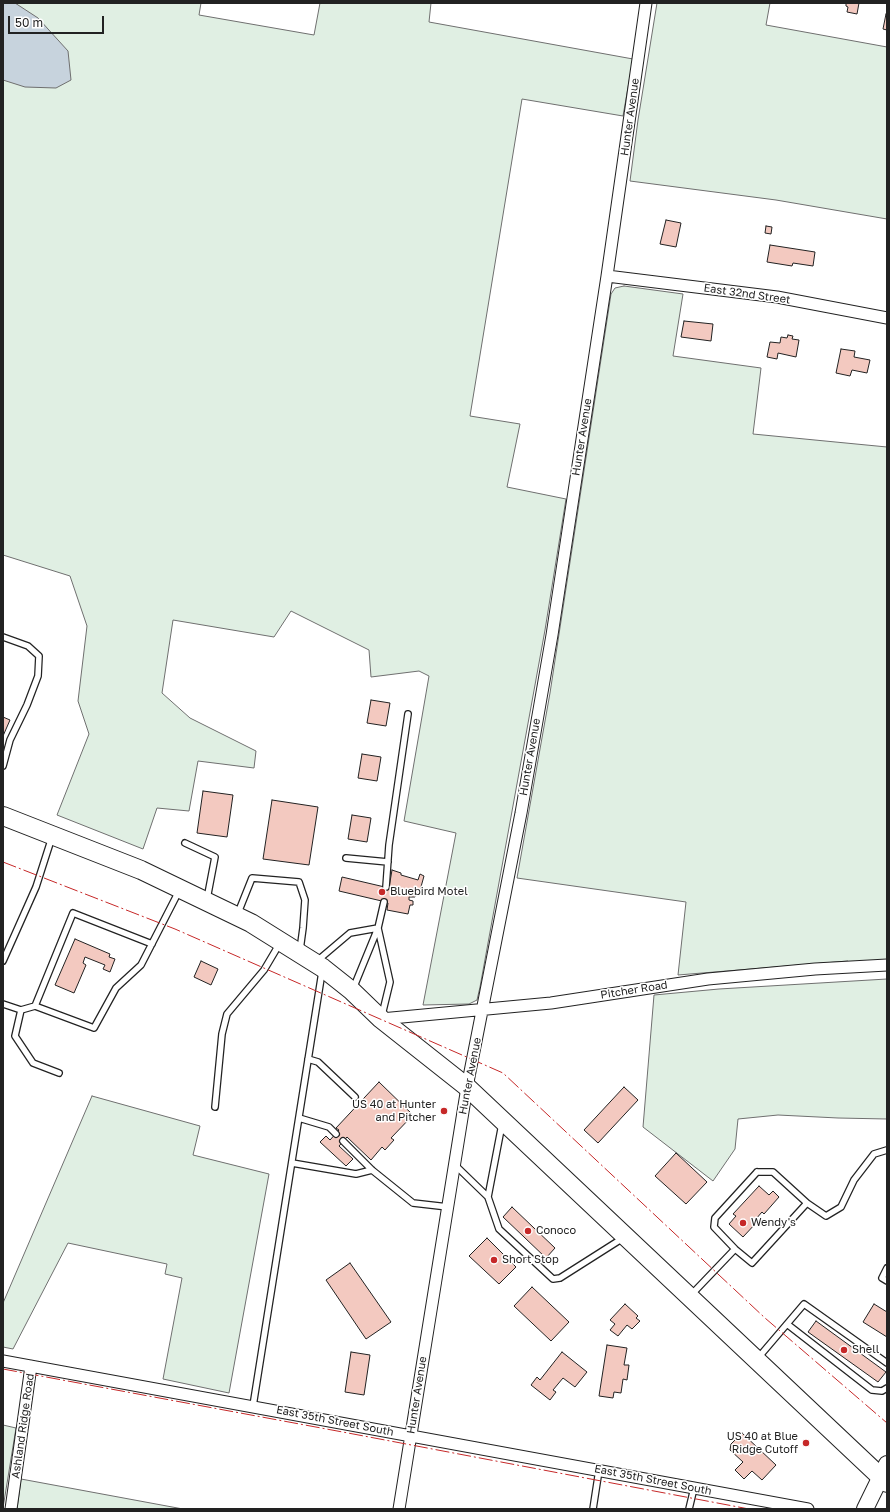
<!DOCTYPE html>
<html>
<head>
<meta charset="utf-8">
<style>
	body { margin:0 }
	#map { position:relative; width:890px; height:1512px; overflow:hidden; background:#fff; font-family:"Golos Text",sans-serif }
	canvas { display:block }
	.frame { position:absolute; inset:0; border:4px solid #222; pointer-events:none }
	.scale { position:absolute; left:8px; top:16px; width:96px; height:18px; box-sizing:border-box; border:2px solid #222; border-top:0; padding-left:5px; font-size:12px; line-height:14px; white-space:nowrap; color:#222; -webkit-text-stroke:3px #fff; paint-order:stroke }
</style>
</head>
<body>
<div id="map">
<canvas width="890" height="1512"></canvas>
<div class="frame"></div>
<div class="scale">50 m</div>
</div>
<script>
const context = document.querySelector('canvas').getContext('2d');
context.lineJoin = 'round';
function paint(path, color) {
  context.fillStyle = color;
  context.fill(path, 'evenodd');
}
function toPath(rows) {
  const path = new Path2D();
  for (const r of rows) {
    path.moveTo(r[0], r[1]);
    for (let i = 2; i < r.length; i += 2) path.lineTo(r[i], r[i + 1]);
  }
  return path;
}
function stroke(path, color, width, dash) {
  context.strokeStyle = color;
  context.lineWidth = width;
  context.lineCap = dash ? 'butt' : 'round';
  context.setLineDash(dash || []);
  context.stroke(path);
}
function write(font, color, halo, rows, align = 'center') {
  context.font = font + ' "Golos Text",sans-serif';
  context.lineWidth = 3;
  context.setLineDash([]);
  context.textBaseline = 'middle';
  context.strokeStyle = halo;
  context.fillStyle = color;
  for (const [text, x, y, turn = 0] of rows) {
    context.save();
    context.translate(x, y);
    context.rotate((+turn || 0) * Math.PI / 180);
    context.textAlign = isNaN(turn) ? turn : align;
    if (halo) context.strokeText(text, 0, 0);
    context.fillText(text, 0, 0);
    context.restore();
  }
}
const green = toPath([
	[3,3,201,3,199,15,314,35,320,3,431,3,429,22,633,59,623,116,522,99,470,416,520,424,507,487,566,499,545,630,480,987,477,1000,469,1004,423,1005,456,833,404,821,429,676,419,671,371,677,369,650,291,611,274,637,173,620,162,693,190,718,256,751,254,768,198,761,189,811,157,808,143,849,57,815,89,734,78,701,87,626,70,576,3,555,3,3],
	[657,3,770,3,766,25,887,47,887,219,776,200,630,181,638,120,657,3],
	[624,286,683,294,673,356,761,368,753,434,887,447,887,966,847,967,848,961,678,975,686,902,517,878,550,693,611,294,615,288,624,286],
	[887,979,887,1119,838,1118,778,1115,738,1119,735,1149,713,1181,643,1127,654,995,719,989,887,979],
	[92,1096,200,1126,193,1155,269,1174,229,1393,163,1379,182,1278,165,1274,167,1264,68,1243,13,1349,3,1347,3,1303,92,1096],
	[3,1425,16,1428,3,1508,3,1425],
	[21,1479,183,1509,17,1509,21,1479]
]);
const water = toPath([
	[3,3,15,3,38,18,68,51,71,80,56,88,25,87,3,80,3,3]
]);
const building = toPath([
	[846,3,859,3,857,14,847,12,848,7,846,6,846,3],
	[886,14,887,14,887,30,883,29,886,14],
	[666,220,681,223,676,247,660,244,666,220],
	[766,226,772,227,771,234,765,233,766,226],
	[770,245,815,252,813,266,793,263,792,266,767,262,770,245],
	[684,321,713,324,711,341,681,337,684,321],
	[788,335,793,336,792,339,799,340,796,357,778,353,777,359,767,357,770,342,780,343,781,337,787,338,788,335],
	[841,349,855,351,854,357,870,360,867,373,852,370,850,376,836,373,841,349],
	[371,700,390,703,386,726,367,723,371,700],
	[3,717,10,720,3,736,3,717],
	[362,754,381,757,377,781,358,778,362,754],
	[203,791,233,795,227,837,197,833,203,791],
	[272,800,318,807,309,865,263,859,272,800],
	[352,815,371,818,367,842,348,839,352,815],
	[392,870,401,873,401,875,418,880,420,874,424,876,419,894,415,894,415,897,409,897,409,900,413,901,413,905,410,905,408,914,387,910,388,903,386,902,339,891,342,877,389,888,392,870],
	[75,939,110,954,109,957,115,959,110,972,103,969,105,965,85,957,83,963,86,965,74,993,55,985,75,939],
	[201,961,218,969,211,985,194,977,201,961],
	[379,1082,413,1115,391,1138,394,1140,385,1150,382,1147,371,1160,347,1137,339,1146,353,1159,346,1166,320,1142,326,1136,330,1140,339,1130,336,1128,379,1082],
	[624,1087,638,1100,598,1143,584,1130,624,1087],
	[676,1153,707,1182,686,1204,655,1176,676,1153],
	[759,1186,769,1195,773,1191,779,1197,764,1214,762,1212,755,1220,757,1222,743,1237,729,1224,736,1216,733,1214,759,1186],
	[512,1207,555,1248,546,1258,503,1217,512,1207],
	[487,1238,516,1267,499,1284,469,1256,487,1238],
	[350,1263,391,1322,366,1339,326,1280,350,1263],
	[532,1287,569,1322,551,1341,514,1306,532,1287],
	[625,1304,638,1316,636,1318,640,1321,632,1329,627,1325,618,1336,610,1330,615,1324,610,1320,625,1304],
	[874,1304,887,1312,887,1337,863,1322,874,1304],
	[816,1321,886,1372,878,1382,808,1332,816,1321],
	[607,1345,627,1348,624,1365,629,1365,627,1380,623,1379,621,1393,614,1392,613,1398,599,1396,607,1345],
	[351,1352,370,1355,364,1395,345,1392,351,1352],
	[562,1352,587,1372,575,1387,563,1378,553,1390,556,1392,550,1400,531,1385,537,1377,540,1380,562,1352],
	[742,1433,776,1465,762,1480,752,1471,744,1479,735,1470,743,1462,730,1450,731,1444,742,1433]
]);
const lane = toPath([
	[3,637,28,646,39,656,38,676,27,705,10,740,3,766],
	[185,843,215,857,207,899],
	[346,858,388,862],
	[386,887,389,845,408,714],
	[238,913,252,878,299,882,305,900,303,928,300,950],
	[3,961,36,887,52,837],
	[317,961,350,933,378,928,390,982,382,1015],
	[353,989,378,928,384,902],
	[3,1004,21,1010,35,1006,94,1028,116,988,141,965,179,891],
	[35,1006,73,913,152,944],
	[21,1010,15,1036,33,1063,59,1073],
	[308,1059,318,1062,355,1097],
	[215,1107,222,1034,227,1014,264,970,280,943],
	[299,1118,329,1127,336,1134],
	[343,1141,372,1170,413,1203,448,1207],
	[292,1163,356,1174,372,1170],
	[455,1165,488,1197,499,1229,553,1279,560,1278,623,1238],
	[757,1172,773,1172,807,1203,752,1263,735,1249,714,1227,715,1218,757,1172],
	[488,1197,502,1124],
	[807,1203,826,1216,841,1207,854,1180,874,1154,887,1150],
	[887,1268,882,1278,887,1281],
	[691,1295,735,1249],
	[787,1324,872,1390,882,1391,887,1388],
	[758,1358,804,1304,887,1363],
	[253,1406,322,972],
	[593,1509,599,1470],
	[689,1509,694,1488]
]);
const street = toPath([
	[607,276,777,297,887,318],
	[381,1019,551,1003,708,979,815,969,887,965],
	[3,1361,808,1509],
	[11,1509,31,1366],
	[399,1509,467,1087,521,813,552,635,607,276,646,3]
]);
const secondary = toPath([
	[865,1509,887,1464]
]);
const primary = toPath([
	[3,816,141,870,251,923,323,968,352,991,381,1019,467,1087,887,1483]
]);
const power = toPath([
	[3,862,175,929,503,1073,765,1318,887,1423],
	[3,1369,348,1433,749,1509]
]);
const markers = [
	[382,892,4,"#c62828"],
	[444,1111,4,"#c62828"],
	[743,1223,4,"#c62828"],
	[528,1231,4,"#c62828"],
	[494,1260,4,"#c62828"],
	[844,1350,4,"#c62828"],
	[806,1443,4,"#c62828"]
];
const streetNames = [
	["Hunter Avenue",630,117,-82],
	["East 32nd Street",747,294,8],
	["Hunter Avenue",582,437,-81],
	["Hunter Avenue",530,757,-80],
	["Pitcher Road",634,990,-9],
	["Hunter Avenue",470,1076,-79],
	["Hunter Avenue",417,1395,-81],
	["East 35th Street South",335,1421,11],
	["Ashland Ridge Road",23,1426,-82],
	["East 35th Street South",653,1480,11]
];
const poiNames = [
	["Bluebird Motel",390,892],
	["US 40 at Hunter",436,1105,"right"],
	["and Pitcher",436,1118,"right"],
	["Wendy's",751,1223],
	["Conoco",536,1231],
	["Short Stop",502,1260],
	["Shell",852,1350],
	["US 40 at Blue",798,1437,"right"],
	["Ridge Cutoff",798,1450,"right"]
];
paint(green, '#e0efe3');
stroke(green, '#6f6f6f', 1);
paint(water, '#c7d3dd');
stroke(water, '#6f6f6f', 1);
paint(building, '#f3c9c0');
stroke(building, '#222', 1);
stroke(lane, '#222', 8);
stroke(street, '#222', 13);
stroke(secondary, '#222', 18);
stroke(primary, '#222', 20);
stroke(lane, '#fff', 5.5);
stroke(street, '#fff', 11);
stroke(secondary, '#fff', 16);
stroke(primary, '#fff', 18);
stroke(power, '#c62828', 1, [14, 3, 2, 3]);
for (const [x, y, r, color] of markers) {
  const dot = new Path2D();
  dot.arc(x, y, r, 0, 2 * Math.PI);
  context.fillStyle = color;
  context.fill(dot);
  stroke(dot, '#fff', 1.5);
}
write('11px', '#222', '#fff', streetNames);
write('11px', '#222', '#fff', poiNames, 'left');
</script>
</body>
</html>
